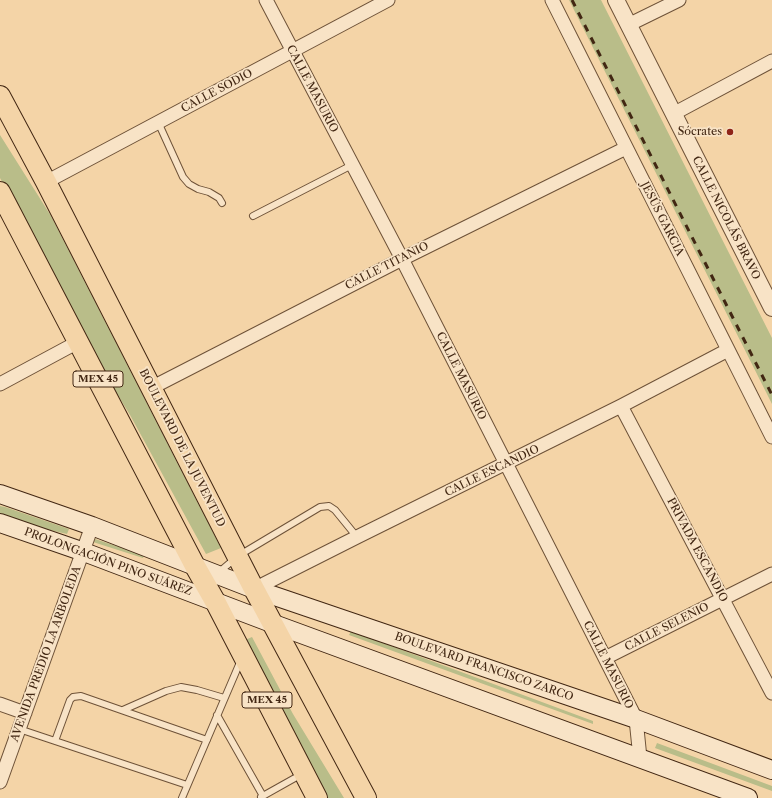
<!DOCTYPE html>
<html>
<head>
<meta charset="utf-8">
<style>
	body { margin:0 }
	canvas { display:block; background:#f4d4a7 }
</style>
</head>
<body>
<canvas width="772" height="798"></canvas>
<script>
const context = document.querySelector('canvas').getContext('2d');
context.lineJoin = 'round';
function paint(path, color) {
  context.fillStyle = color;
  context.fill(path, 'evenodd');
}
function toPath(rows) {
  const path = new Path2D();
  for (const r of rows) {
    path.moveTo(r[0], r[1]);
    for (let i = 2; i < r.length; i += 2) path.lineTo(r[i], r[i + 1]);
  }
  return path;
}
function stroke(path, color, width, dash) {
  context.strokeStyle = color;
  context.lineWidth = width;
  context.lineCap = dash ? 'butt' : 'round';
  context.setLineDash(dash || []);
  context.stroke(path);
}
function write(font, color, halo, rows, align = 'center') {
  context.font = font + ' "Libre Caslon Text",serif';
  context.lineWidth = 3.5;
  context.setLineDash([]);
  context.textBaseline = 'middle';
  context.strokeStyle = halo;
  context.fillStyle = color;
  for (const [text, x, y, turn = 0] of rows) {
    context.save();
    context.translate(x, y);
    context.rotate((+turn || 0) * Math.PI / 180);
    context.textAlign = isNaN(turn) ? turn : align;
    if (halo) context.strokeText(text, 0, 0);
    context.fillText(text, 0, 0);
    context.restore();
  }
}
const green = toPath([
	[569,0,601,0,772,338,772,404],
	[0,135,51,216,221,548,206,554,130,415,74,323,0,178],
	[0,506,5,507,69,529,67,534,41,528,0,514],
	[95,539,144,555,143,558,93,542],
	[351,631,593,721,593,724,349,635],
	[252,637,293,714,344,798,326,798,245,640],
	[657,743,772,786,772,791,655,748]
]);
const service = toPath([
	[158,122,183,177,189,184,198,189,209,192,219,198,222,203],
	[253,216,352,165],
	[218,573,238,556,320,507,329,506,335,510,357,537],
	[123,710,166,691,181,687,197,690,224,698],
	[217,715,263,796],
	[19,729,187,785],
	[55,741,70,700,73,697,81,696,207,740],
	[261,797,302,774],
	[182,798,241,660]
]);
const minor = toPath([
	[266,0,402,259,636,719,640,758],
	[552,0,772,437],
	[628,25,679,0],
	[673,114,772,61],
	[46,182,388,0],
	[0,384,78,342],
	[151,388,402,259,626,148],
	[621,406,772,693],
	[254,589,357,537,621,406,728,350],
	[605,658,772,574],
	[0,704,25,713],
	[0,782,92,526]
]);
const tertiary = toPath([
	[616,0,772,308]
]);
const secondary = toPath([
	[0,494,92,526,254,589,636,719,772,770],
	[0,523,84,552,274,624,748,798]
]);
const primary = toPath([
	[0,96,46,182,254,589,366,798],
	[0,192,195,566,216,603,317,798]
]);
const rail = toPath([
	[572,0,772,395]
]);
const markers = [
	[730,132,4,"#8f2418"]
];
const shields = [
	[98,379,50],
	[267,700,50]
];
const shieldNames = [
	["MEX 45",98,379],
	["MEX 45",267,700]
];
const streetNames = [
	["CALLE MASURIO",312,89,62],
	["CALLE SODIO",217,91,-28],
	["CALLE NICOLÁS BRAVO",726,218,63],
	["JESÚS GARCIA",662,219,63],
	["CALLE TITANIO",387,266,-27],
	["CALLE MASURIO",461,376,63],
	["BOULEVARD DE LA JUVENTUD",182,448,63],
	["CALLE ESCANDIO",492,471,-26],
	["PRIVADA ESCANDIO",697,550,62],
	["PROLONGACIÓN PINO SUÁREZ",108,562,20],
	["CALLE SELENIO",667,627,-27],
	["AVENIDA PREDIO LA ARBOLEDA",46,654,-70],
	["CALLE MASURIO",608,665,63],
	["BOULEVARD FRANCISCO ZARCO",484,667,19]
];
const poiNames = [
	["Sócrates",722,132]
];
paint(green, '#b9bd89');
stroke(service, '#6e5238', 8);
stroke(minor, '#6e5238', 15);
stroke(tertiary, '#6e5238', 18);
stroke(secondary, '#422713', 20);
stroke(primary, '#422713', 22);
stroke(service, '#f8e3c6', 6);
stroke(minor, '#f8e3c6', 13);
stroke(tertiary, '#f8e3c6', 16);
stroke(secondary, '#f8e3c6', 18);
stroke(primary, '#f4d4a7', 20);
stroke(rail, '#422713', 3, [7, 7]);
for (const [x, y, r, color] of markers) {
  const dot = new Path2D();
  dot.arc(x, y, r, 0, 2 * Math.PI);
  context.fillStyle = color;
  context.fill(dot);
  stroke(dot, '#f8e3c6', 1.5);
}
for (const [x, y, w] of shields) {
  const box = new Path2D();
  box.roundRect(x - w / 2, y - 8, w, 16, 3);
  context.fillStyle = '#f8e3c6';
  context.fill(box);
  stroke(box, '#422713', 1);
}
write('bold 10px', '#422713', null, shieldNames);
write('11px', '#422713', '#f8e3c6', streetNames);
write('11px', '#422713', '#f8e3c6', poiNames, 'right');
</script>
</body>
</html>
